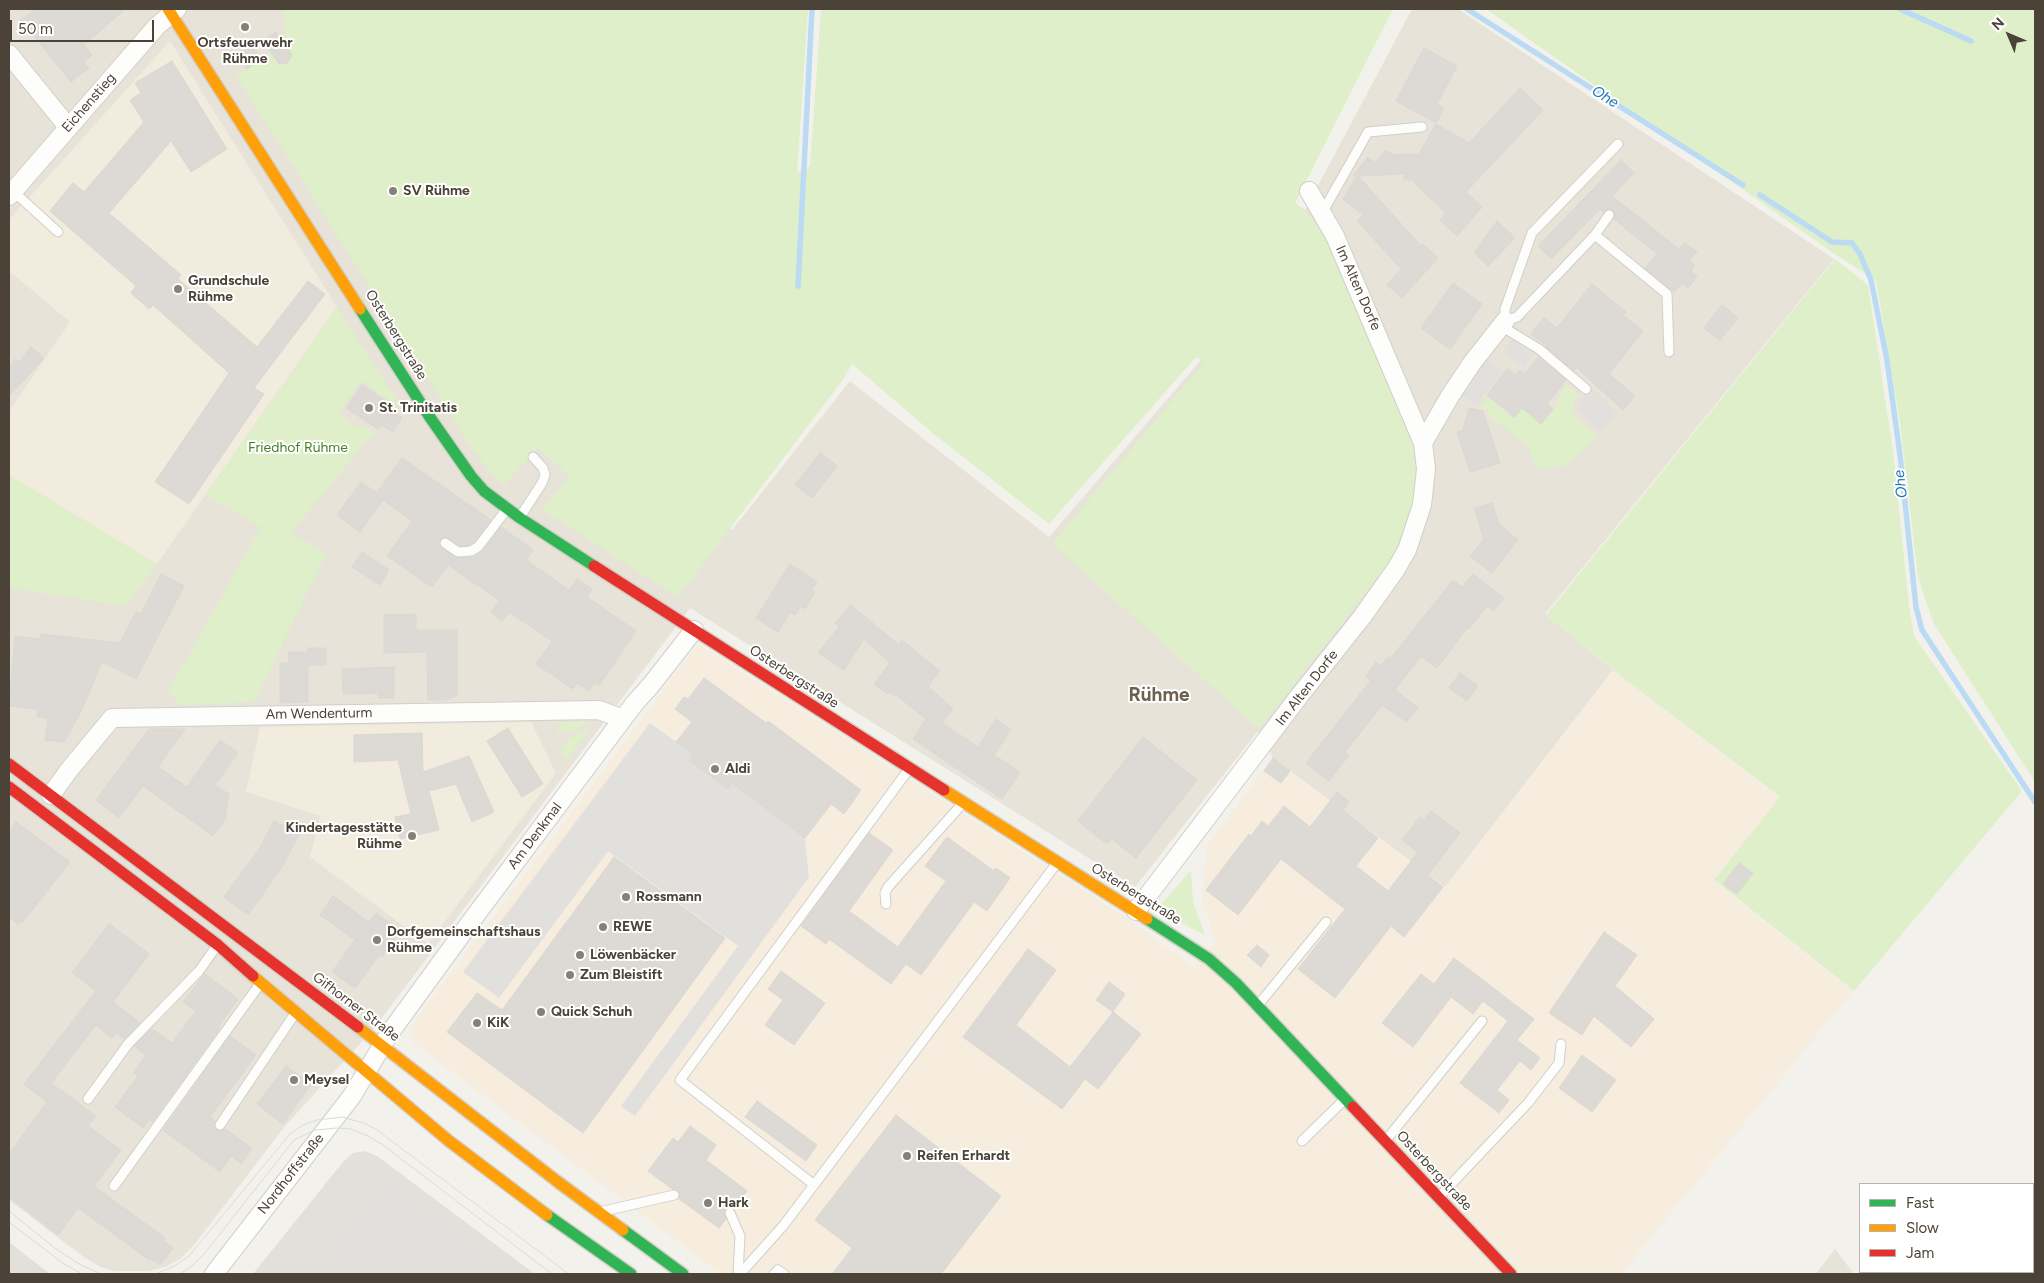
<!DOCTYPE html>
<html>
<head>
<meta charset="utf-8">
<style>
	body { margin:0 }
	#map { position:relative; width:2044px; height:1283px; overflow:hidden; background:#f3f1ec; font-family:Figtree,sans-serif }
	canvas { display:block }
	.frame { position:absolute; inset:0; border:10px solid #4b4337; pointer-events:none }
	.legend { position:absolute; left:1859px; top:1183px; width:175px; height:90px; box-sizing:border-box; background:#fff; border:1px solid #b7b4af; margin:0; padding:6px 9px; list-style:none; font-size:15px; color:#4b4337 }
	.legend li { display:flex; align-items:center; gap:10px; height:25px }
	.legend b { width:25px; border:1px solid #b7b4af }
	.north { position:absolute; left:1984px; top:10px; width:50px; height:50px; -webkit-text-stroke:4px #fff; paint-order:stroke; rotate:315deg; font-size:14px; font-weight:700; line-height:20px; text-align:center; color:#4b4337 }
	.north::after { content:''; display:block; margin:auto; width:18px; height:22px; background:#4b4337; clip-path:polygon(50% 0,100% 100%,50% 72%,0 100%) }
	.scale { position:absolute; left:10px; top:20px; width:144px; height:22px; box-sizing:border-box; border:2px solid #4b4337; border-top:0; padding-left:6px; font-size:15px; line-height:18px; white-space:nowrap; color:#4b4337; -webkit-text-stroke:4px #fff; paint-order:stroke }
</style>
</head>
<body>
<div id="map">
<canvas width="2044" height="1283"></canvas>
<div class="frame"></div>
<ul class="legend">
<li><b style="height:6px;background:#30b455"></b>Fast</li>
<li><b style="height:6px;background:#ff9f0a"></b>Slow</li>
<li><b style="height:6px;background:#e5322d"></b>Jam</li>
</ul>
<div class="north">N</div>
<div class="scale">50 m</div>
</div>
<script>
const context = document.querySelector('canvas').getContext('2d');
context.lineJoin = 'round';
function paint(path, color) {
  context.fillStyle = color;
  context.fill(path, 'evenodd');
}
function toPath(rows) {
  const path = new Path2D();
  for (const r of rows) {
    path.moveTo(r[0], r[1]);
    for (let i = 2; i < r.length; i += 2) path.lineTo(r[i], r[i + 1]);
  }
  return path;
}
function stroke(path, color, width, dash) {
  context.strokeStyle = color;
  context.lineWidth = width;
  context.lineCap = dash ? 'butt' : 'round';
  context.setLineDash(dash || []);
  context.stroke(path);
}
function write(font, color, halo, rows, align = 'center') {
  context.font = font + ' Figtree,sans-serif';
  context.lineWidth = 4;
  context.setLineDash([]);
  context.textBaseline = 'middle';
  context.strokeStyle = halo;
  context.fillStyle = color;
  for (const [text, x, y, turn = 0] of rows) {
    context.save();
    context.translate(x, y);
    context.rotate((+turn || 0) * Math.PI / 180);
    context.textAlign = isNaN(turn) ? turn : align;
    if (halo) context.strokeText(text, 0, 0);
    context.fillText(text, 0, 0);
    context.restore();
  }
}
const residential = toPath([
	[9,9,625,9,382,307,732,530,850,381,1049,537,1314,228,1305,210,1412,9,1458,9,1834,259,1545,614,1613,670,1445,887,1273,758,1258,731,1135,887,690,608,375,1027,285,1126,194,1245,180,1259,165,1267,149,1271,115,1271,101,1267,85,1258,9,1200],
	[1835,1249,1854,1274,1816,1274]
]);
const commercial = toPath([
	[698,644,1130,920,1194,967,1216,941,1201,899,1208,843,1273,758,1445,887,1613,670,1780,798,1713,881,1853,991,1621,1274,720,1274,413,1042,411,1026]
]);
const industrial = toPath([
	[365,1151,377,1156,535,1274,253,1274,343,1162,353,1153],
	[9,1242,50,1274,9,1274]
]);
const education = toPath([
	[170,41,337,307,157,564,9,475,9,411,70,322,9,271,9,220],
	[531,722,556,773,428,944,310,857,320,816,246,792,260,727]
]);
const green = toPath([
	[284,9,808,9,797,173,810,166,821,9,1393,9,1295,203,1305,210,1330,241,1416,448,1418,476,1412,515,1395,555,1259,729,1052,544,1204,362,1196,357,1049,524,935,435,852,364,842,381,678,597,542,510,569,476,538,448,504,485,487,468,466,439,236,76,285,43],
	[1486,9,2035,9,2035,782,1934,624,1918,578,1900,423,1876,280,1836,255],
	[1835,259,1868,285,1893,451,1909,606,1914,636,2022,791,1854,991,1714,880,1780,797,1613,670,1546,615],
	[337,307,403,409,361,381,338,414,355,426,364,427,374,432,291,533,327,553,254,702,175,705,178,699,167,693,261,527,206,495],
	[1566,384,1578,394,1571,411,1597,437,1563,467,1558,465,1549,470,1536,467,1527,445,1489,416,1488,409,1479,408,1487,397,1514,419,1522,408,1541,423,1553,409],
	[9,475,157,564,127,606,9,588],
	[560,722,589,722,565,734,559,731,556,733],
	[592,727,567,759,563,757,561,748,565,745,568,739],
	[1191,870,1193,902,1205,935,1156,910]
]);
const parking = toPath([
	[1512,339,1533,354,1524,367,1503,352],
	[1487,358,1502,371,1476,404,1460,393,1471,375],
	[1588,385,1617,413,1599,430,1578,409],
	[650,723,693,754,689,760,728,789,732,783,805,838,809,877,635,1116,621,1106,738,946,608,851,499,998,463,972],
	[385,1176,512,1274,352,1274,325,1253]
]);
const stream = toPath([
	[1467,9,1743,185],
	[1900,9,1971,41],
	[1760,195,1832,242,1852,243,1860,254,1871,280,1887,360,1900,455,1916,607,1922,630,2035,802],
	[798,286,812,9]
]);
const building = toPath([
	[35,9,125,9,84,45,92,55,84,62,89,68,71,82,21,20,35,9],
	[276,32,292,55,287,63,279,64,263,41,276,32],
	[252,45,261,59,247,69,238,55,252,45],
	[1424,48,1457,66,1437,104,1444,108,1436,123,1396,101,1424,48],
	[172,61,227,149,191,172,171,141,109,213,181,275,178,279,257,347,308,281,325,294,254,388,264,394,189,504,155,482,229,373,153,305,149,309,131,293,136,286,50,211,73,183,84,192,144,122,130,100,141,93,135,83,172,61],
	[1520,88,1543,110,1466,192,1482,207,1457,236,1440,220,1446,213,1414,183,1414,180,1404,180,1404,174,1358,176,1421,246,1423,244,1438,258,1402,298,1387,285,1401,269,1357,221,1363,215,1343,199,1357,176,1353,176,1368,157,1376,163,1386,150,1393,155,1419,154,1436,124,1469,143,1520,88],
	[1621,160,1634,173,1612,196,1679,249,1685,243,1697,252,1689,261,1695,266,1691,271,1697,276,1688,288,1682,283,1674,292,1645,268,1657,254,1614,219,1615,213,1610,209,1604,212,1600,209,1551,259,1538,246,1621,160],
	[1497,221,1515,238,1488,266,1474,253,1497,221],
	[1453,283,1482,304,1450,349,1421,328,1453,283],
	[1592,284,1626,312,1623,315,1643,331,1609,374,1635,396,1623,410,1577,368,1574,371,1546,347,1547,346,1531,334,1544,318,1557,328,1592,284],
	[1722,305,1738,318,1720,340,1704,328,1722,305],
	[31,347,44,358,9,396,9,367,15,359,19,362,31,347],
	[1538,357,1566,380,1547,404,1553,409,1541,424,1522,408,1515,417,1487,395,1507,369,1516,375,1520,370,1525,374,1538,357],
	[362,385,393,406,390,410,402,418,393,432,381,425,378,429,346,408,362,385],
	[1469,408,1483,411,1500,463,1470,472,1457,432,1463,430,1469,408],
	[820,453,837,466,812,498,795,485,820,453],
	[402,458,491,520,474,542,469,545,460,546,445,537,439,542,441,548,458,558,474,557,483,551,501,527,533,550,526,560,569,590,577,579,592,589,587,597,636,631,599,686,594,683,589,691,577,683,573,689,536,664,552,641,509,612,502,621,491,612,499,600,448,565,432,587,387,556,412,521,383,500,360,532,337,515,361,482,377,493,402,458],
	[1492,503,1499,524,1518,540,1492,573,1470,556,1484,539,1474,508,1492,503],
	[362,552,389,570,380,585,352,567,362,552],
	[790,564,817,582,811,590,815,592,805,609,801,606,795,615,790,612,778,632,756,618,790,564],
	[161,574,184,586,136,679,102,662,79,716,64,742,45,740,48,718,37,716,38,709,9,706,15,636,40,639,41,634,120,643,136,612,141,614,161,574],
	[1473,574,1504,598,1493,611,1487,606,1469,629,1467,628,1437,668,1421,656,1395,690,1418,708,1407,722,1382,705,1345,752,1349,755,1329,781,1306,763,1371,680,1366,676,1376,662,1381,666,1388,657,1390,659,1453,580,1462,587,1473,574],
	[851,605,899,645,902,640,940,671,928,686,953,709,942,723,978,747,996,719,1011,729,994,755,1020,772,1002,799,913,739,926,719,895,694,894,696,889,692,887,694,874,684,890,663,864,639,844,670,818,653,839,627,835,623,851,605],
	[416,614,416,630,457,630,457,695,447,700,428,700,427,652,384,653,384,615,416,614],
	[308,648,326,648,326,665,308,665,308,702,280,703,280,663,289,663,288,652,308,652,308,648],
	[394,667,394,698,378,698,378,693,343,694,342,669,394,667],
	[1460,673,1478,686,1467,701,1449,688,1460,673],
	[704,678,766,723,768,721,861,790,844,814,831,804,805,838,732,783,728,789,689,760,693,754,676,742,692,722,675,709,684,697,688,699,704,678],
	[508,728,543,784,522,797,487,741,508,728],
	[149,729,185,729,158,767,187,787,220,740,238,753,215,785,229,794,225,819,213,836,143,786,119,818,96,800,149,729],
	[422,733,423,772,469,756,494,812,472,822,456,784,429,791,439,830,400,839,395,817,411,814,398,760,354,762,354,735,422,733],
	[1143,737,1197,780,1136,858,1112,839,1107,844,1078,821,1143,737],
	[1273,758,1290,771,1281,783,1264,771,1273,758],
	[1337,792,1349,802,1343,810,1378,838,1356,866,1388,891,1418,852,1402,840,1420,817,1424,820,1431,811,1460,833,1428,875,1443,887,1404,937,1391,926,1335,998,1298,969,1345,909,1281,859,1238,915,1206,890,1249,834,1251,836,1262,821,1268,826,1284,806,1310,827,1337,792],
	[274,821,299,834,282,867,248,915,224,897,260,848,274,821],
	[16,822,70,862,22,923,20,921,18,924,9,917,9,832,16,822],
	[869,833,893,850,849,911,898,947,946,881,925,866,947,837,994,871,996,868,1010,878,987,911,974,902,921,975,906,964,891,984,829,939,826,944,801,926,869,833],
	[614,857,725,938,583,1133,447,1032,477,993,502,1010,614,857],
	[1739,863,1753,873,1737,894,1723,884,1739,863],
	[333,896,369,922,376,913,400,931,382,957,379,955,355,988,332,972,355,940,320,915,333,896],
	[109,924,149,954,113,1002,140,1023,124,1039,116,1033,112,1038,96,1025,51,1083,96,1116,88,1126,121,1150,94,1186,165,1238,163,1241,173,1248,160,1265,150,1258,149,1260,78,1208,58,1235,9,1197,9,1154,47,1102,24,1084,96,991,72,973,109,924],
	[1604,932,1637,955,1615,986,1654,1019,1631,1047,1594,1016,1582,1035,1549,1013,1604,932],
	[1257,945,1269,955,1261,967,1247,955,1257,945],
	[1028,949,1056,970,1016,1025,1070,1067,1113,1012,1141,1034,1098,1089,1085,1079,1062,1109,963,1037,1028,949],
	[1454,958,1534,1019,1517,1040,1540,1058,1531,1070,1520,1061,1497,1090,1509,1100,1499,1113,1460,1083,1508,1021,1483,1001,1473,1014,1451,997,1413,1047,1382,1023,1421,974,1434,984,1454,958],
	[781,971,825,1003,794,1045,765,1025,783,1000,768,989,781,971],
	[205,974,238,999,218,1027,220,1028,152,1122,149,1119,143,1128,115,1107,138,1076,134,1073,146,1055,134,1046,152,1029,172,1043,196,1011,183,1002,205,974],
	[1109,982,1125,994,1113,1012,1096,1000,1109,982],
	[230,1036,256,1055,210,1117,215,1121,214,1125,216,1130,220,1131,225,1129,252,1148,241,1164,231,1156,220,1172,163,1130,230,1036],
	[1582,1055,1616,1080,1592,1112,1559,1088,1582,1055],
	[286,1066,311,1084,283,1124,257,1104,286,1066],
	[757,1101,817,1145,806,1161,745,1117,757,1101],
	[896,1115,1001,1196,941,1274,832,1274,852,1248,815,1220,896,1115],
	[690,1126,716,1145,706,1160,747,1191,734,1208,730,1207,725,1209,724,1213,726,1219,719,1228,679,1199,680,1194,678,1190,672,1189,648,1171,673,1138,678,1142,690,1126]
]);
const lane = toPath([
	[1618,144,1532,233,1505,309,1505,321,1517,317,1595,235,1667,294,1669,352],
	[13,191,58,232],
	[1322,213,1368,132,1422,127],
	[1595,235,1609,215],
	[1501,326,1539,349,1586,389],
	[520,517,542,483,545,475,543,468,533,457],
	[445,543,458,552,471,551,478,547,507,509],
	[886,904,885,893,888,887,963,803],
	[1259,1004,1326,922],
	[88,1099,128,1044,199,971,216,947],
	[220,1125,294,1015],
	[1387,1139,1482,1021],
	[1302,1141,1345,1099],
	[813,1184,680,1080,909,769],
	[114,1186,260,984],
	[1440,1196,1528,1103,1559,1063,1561,1044],
	[604,1211,674,1195],
	[730,1213,740,1236,738,1274],
	[740,1274,783,1226,1057,863],
	[774,1274,778,1270,784,1274]
]);
const street = toPath([
	[9,54,68,127],
	[1309,191,1335,236,1423,443],
	[9,196,157,26,177,9],
	[51,795,69,770,112,718,599,710,623,719],
	[1136,911,1300,695,1362,617,1396,569,1407,550,1422,505,1426,469,1423,443,1450,396,1472,363,1505,321],
	[214,1274,352,1096,389,1034,472,920,634,704,651,685,694,630]
]);
const fast = toPath([
	[360,309,429,416,471,476,484,491,520,518,594,566],
	[1147,919,1209,959,1236,983,1353,1107],
	[547,1215,631,1274],
	[623,1230,683,1274]
]);
const slow = toPath([
	[168,9,360,309],
	[944,790,1147,919],
	[253,976,449,1141,547,1215],
	[358,1027,558,1182,623,1230]
]);
const jam = toPath([
	[594,566,944,790],
	[9,764,358,1027],
	[9,787,218,945,253,976],
	[1353,1107,1511,1274]
]);
const tram = toPath([
	[9,1211,56,1249,81,1265,101,1274],
	[9,1222,64,1264,82,1274],
	[156,1274,176,1265,189,1256,290,1134,303,1125,317,1120,343,1117,366,1124,377,1130,569,1274],
	[180,1274,193,1265,204,1254,294,1140,315,1130,337,1128,351,1129,368,1136,383,1145,552,1274]
]);
const markers = [
	[245,27,5,"#868076"],
	[393,191,5,"#868076"],
	[178,289,5,"#868076"],
	[369,408,5,"#868076"],
	[715,769,5,"#868076"],
	[412,836,5,"#868076"],
	[626,897,5,"#868076"],
	[603,927,5,"#868076"],
	[377,940,5,"#868076"],
	[580,955,5,"#868076"],
	[570,975,5,"#868076"],
	[541,1012,5,"#868076"],
	[477,1023,5,"#868076"],
	[294,1080,5,"#868076"],
	[907,1156,5,"#868076"],
	[708,1203,5,"#868076"]
];
const poiNames = [
	["Ortsfeuerwehr",245,43,"center"],
	["Rühme",245,59,"center"],
	["SV Rühme",403,191],
	["Grundschule",188,281],
	["Rühme",188,297],
	["St. Trinitatis",379,408],
	["Aldi",725,769],
	["Kindertagesstätte",402,828,"right"],
	["Rühme",402,844,"right"],
	["Rossmann",636,897],
	["REWE",613,927],
	["Dorfgemeinschaftshaus",387,932],
	["Rühme",387,948],
	["Löwenbäcker",590,955],
	["Zum Bleistift",580,975],
	["Quick Schuh",551,1012],
	["KiK",487,1023],
	["Meysel",304,1080],
	["Reifen Erhardt",917,1156],
	["Hark",718,1203]
];
const streetNames = [
	["Eichenstieg",89,103,-49],
	["Im Alten Dorfe",1358,288,66],
	["Osterbergstraße",396,335,58],
	["Osterbergstraße",794,677,33],
	["Im Alten Dorfe",1307,688,-52],
	["Am Wendenturm",319,714,-1],
	["Am Denkmal",535,836,-53],
	["Osterbergstraße",1136,894,32],
	["Gifhorner Straße",356,1007,37],
	["Osterbergstraße",1434,1171,47],
	["Nordhoffstraße",291,1174,-52]
];
const parkNames = [
	["Friedhof Rühme",298,448]
];
const waterNames = [
	["Ohe",1605,97,32],
	["Ohe",1901,484,-97]
];
const districtNames = [
	["Rühme",1159,695]
];
paint(residential, '#e7e3d9');
paint(commercial, '#f6eddf');
paint(industrial, '#e3e0da');
paint(education, '#f1ecde');
paint(green, '#dfefca');
paint(parking, '#e2e0dc');
stroke(stream, '#badbf3', 5.5);
paint(building, '#dddad5');
stroke(building, '#dbd8d2', 1);
stroke(lane, '#d1cfc9', 11);
stroke(street, '#d1cfc9', 20);
stroke(fast, '#d3cfc3', 14);
stroke(slow, '#d3cfc3', 14);
stroke(jam, '#d3cfc3', 14);
stroke(lane, '#fdfdfc', 9);
stroke(street, '#fdfdfc', 18);
stroke(fast, '#30b455', 11);
stroke(slow, '#ff9f0a', 11);
stroke(jam, '#e5322d', 11);
stroke(tram, '#dadad9', 1);
for (const [x, y, r, color] of markers) {
  const dot = new Path2D();
  dot.arc(x, y, r, 0, 2 * Math.PI);
  context.fillStyle = color;
  context.fill(dot);
  stroke(dot, '#fff', 2);
}
write('bold 14px', '#4b4337', '#fff', poiNames, 'left');
write('14px', '#4b4337', '#fff', streetNames);
write('14px', '#458224', '#fff', parkNames);
write('italic 15px', '#2576b7', '#fff', waterNames);
write('bold 19px', '#6e624d', '#fff', districtNames);
</script>
</body>
</html>
